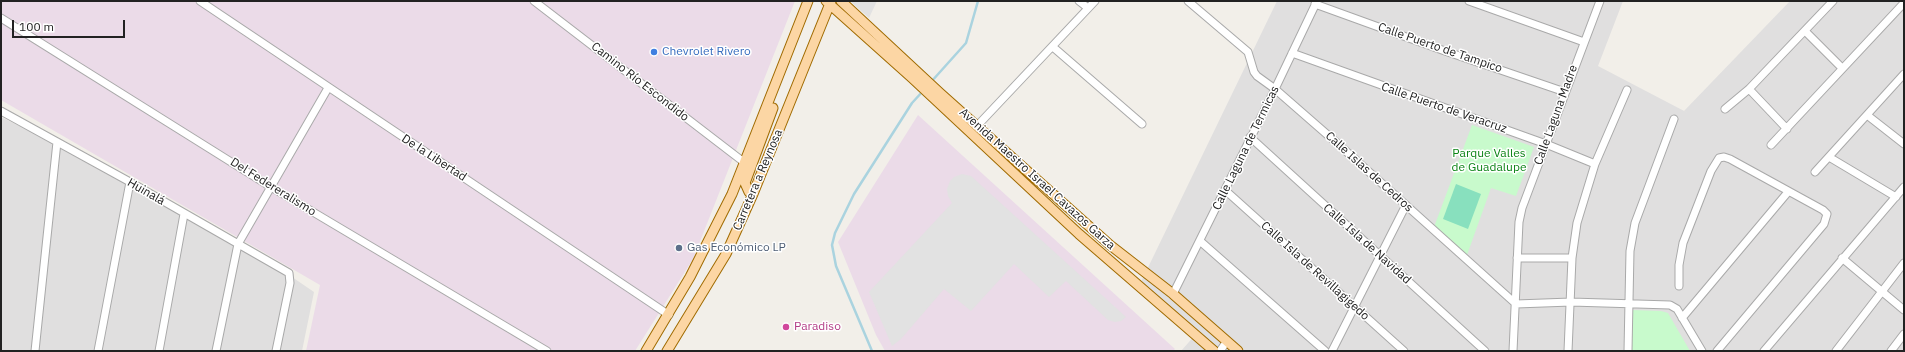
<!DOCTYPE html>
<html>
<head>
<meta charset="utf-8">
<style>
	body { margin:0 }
	#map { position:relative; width:1905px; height:352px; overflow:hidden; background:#f2efe9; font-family:"IBM Plex Sans",sans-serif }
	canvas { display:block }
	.frame { position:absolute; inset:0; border:2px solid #222; pointer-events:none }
	.scale { position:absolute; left:12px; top:20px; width:113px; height:18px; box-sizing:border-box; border:2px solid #222; border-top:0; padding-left:5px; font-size:12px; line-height:14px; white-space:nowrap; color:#222; -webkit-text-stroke:3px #fff; paint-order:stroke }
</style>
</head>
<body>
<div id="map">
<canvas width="1905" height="352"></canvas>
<div class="frame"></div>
<div class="scale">100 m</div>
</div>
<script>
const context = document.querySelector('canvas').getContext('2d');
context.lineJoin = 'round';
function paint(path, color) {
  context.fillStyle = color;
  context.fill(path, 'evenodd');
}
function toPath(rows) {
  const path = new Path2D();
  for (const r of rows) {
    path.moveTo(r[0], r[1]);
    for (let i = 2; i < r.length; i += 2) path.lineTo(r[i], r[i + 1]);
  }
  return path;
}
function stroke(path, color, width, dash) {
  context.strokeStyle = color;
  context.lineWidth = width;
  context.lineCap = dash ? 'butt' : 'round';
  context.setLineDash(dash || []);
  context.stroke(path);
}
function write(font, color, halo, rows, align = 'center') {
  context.font = font + ' "IBM Plex Sans",sans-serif';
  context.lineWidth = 3;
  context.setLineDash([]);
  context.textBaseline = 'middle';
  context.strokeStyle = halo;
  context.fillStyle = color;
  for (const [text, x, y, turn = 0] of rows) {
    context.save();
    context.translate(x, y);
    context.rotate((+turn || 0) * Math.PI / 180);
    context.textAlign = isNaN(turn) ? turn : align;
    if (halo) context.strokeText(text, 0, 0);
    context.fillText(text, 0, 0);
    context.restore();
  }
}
const residential = toPath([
	[1277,1,1623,1,1598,66,1688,113,1684,111,1790,1,1904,1,1904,351,1181,351,1196,334,1140,284],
	[1,117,52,142,292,277,314,292,302,351,1,351]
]);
const industrial = toPath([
	[1,1,795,1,693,259,635,351,306,351,320,285,1,100],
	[918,115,1175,349,1173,351,885,351,876,335,838,242]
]);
const park = toPath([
	[1472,125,1534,147,1516,196,1491,188,1467,255,1434,227],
	[1632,310,1661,311,1668,313,1690,351,1631,351]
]);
const pitch = toPath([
	[1456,184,1481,194,1468,229,1443,219]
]);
const parking = toPath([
	[850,1,877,1,869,18],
	[962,174,971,176,1126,317,1121,321,1115,322,1108,320,1066,281,1049,297,1014,264,971,311,944,289,901,339,892,346,869,292,952,203,948,196,947,189,950,181,954,177]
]);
const stream = toPath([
	[931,82,966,43,978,1],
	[872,351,836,266,832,245,835,233,854,194,912,103,923,91]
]);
const minor = toPath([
	[200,1,669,315],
	[534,1,745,163],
	[1079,1,1088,8],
	[1188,1,1248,52,1254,72,1257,76,1275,89,1338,144,1516,304,1571,302,1670,305,1677,309,1702,351],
	[1469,1,1584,42],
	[1315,4,1442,50,1565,92],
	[1,18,271,187,547,351],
	[1805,31,1842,68],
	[1053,47,1142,124],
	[1292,53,1546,144,1595,164],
	[1749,89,1787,129],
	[1725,109,1749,89,1833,1],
	[1,111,130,182,289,273,290,283,276,351],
	[1867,115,1904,144],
	[977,126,1095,1],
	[1250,137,1485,351],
	[1771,145,1904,3],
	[1829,157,1896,197],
	[1815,172,1904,74],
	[1225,190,1404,351],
	[1200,241,1325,351],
	[1517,258,1572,258],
	[1842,258,1904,310],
	[1679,286,1679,265,1683,243,1711,171,1719,158,1724,157,1730,159,1823,210,1827,214,1824,224,1717,351],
	[1173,294,1275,89,1317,1],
	[1682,318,1788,192],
	[35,351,57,142],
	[98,351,130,182],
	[159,351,184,214],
	[216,351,238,244,328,88],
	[1220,351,1227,341],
	[1332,351,1406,205],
	[1513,351,1519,222,1522,208,1600,1],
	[1568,351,1572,258,1577,223,1595,164,1627,90],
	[1628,351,1630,251,1635,223,1674,119],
	[1764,351,1904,187],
	[1836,351,1904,263],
	[1891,351,1904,334]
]);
const major = toPath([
	[826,1,912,78,1079,234,1214,351],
	[841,1,940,93,1110,245,1173,294,1238,351],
	[753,194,749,192,745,183,773,108],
	[646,351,690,277,732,194,808,1],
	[667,351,726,254,753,194,831,1]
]);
const markers = [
	[654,52,4,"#3f7fe0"],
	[679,248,4,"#5c6f8a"],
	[786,327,4,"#d1479c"]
];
const streetNames = [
	["Calle Puerto de Tampico",1440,48,19],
	["Camino Río Escondido",640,82,38],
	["Calle Puerto de Veracruz",1444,108,19],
	["Calle Laguna Madre",1556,115,-70],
	["Calle Laguna de Termicas",1246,148,-64],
	["De la Libertad",434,158,33],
	["Calle Islas de Cedros",1369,172,42],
	["Avenida Maestro Israel Cavazos Garza",1037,179,42],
	["Carretera a Reynosa",758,180,-67],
	["Del Federeralismo",273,187,32],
	["Huinalá",146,192,30],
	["Calle Isla de Navidad",1367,244,42],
	["Calle Isla de Revillagigedo",1315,271,42]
];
const shopNames = [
	["Chevrolet Rivero",662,52]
];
const parkNames = [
	["Parque Valles",1489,154],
	["de Guadalupe",1489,168]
];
const serviceNames = [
	["Gas Económico LP",687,248]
];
const hotelNames = [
	["Paradiso",794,327]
];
paint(residential, '#e0dfdf');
paint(industrial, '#ebdbe8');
paint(park, '#c8facc');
paint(pitch, '#88e0be');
paint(parking, '#e2e2e2');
stroke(stream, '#aad3df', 2.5);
stroke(minor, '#a9a9a9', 9);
stroke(major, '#a06b00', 11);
stroke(minor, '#fff', 7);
stroke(major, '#fcd6a4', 9);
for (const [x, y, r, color] of markers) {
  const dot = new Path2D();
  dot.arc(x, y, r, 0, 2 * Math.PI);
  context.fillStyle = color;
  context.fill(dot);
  stroke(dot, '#fff', 1.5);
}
write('12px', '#222', '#fff', streetNames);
write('12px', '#366cbe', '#fff', shopNames, 'left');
write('12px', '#0c8416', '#fff', parkNames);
write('12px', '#4e5e75', '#fff', serviceNames, 'left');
write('12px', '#b23c85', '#fff', hotelNames, 'left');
</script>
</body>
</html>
